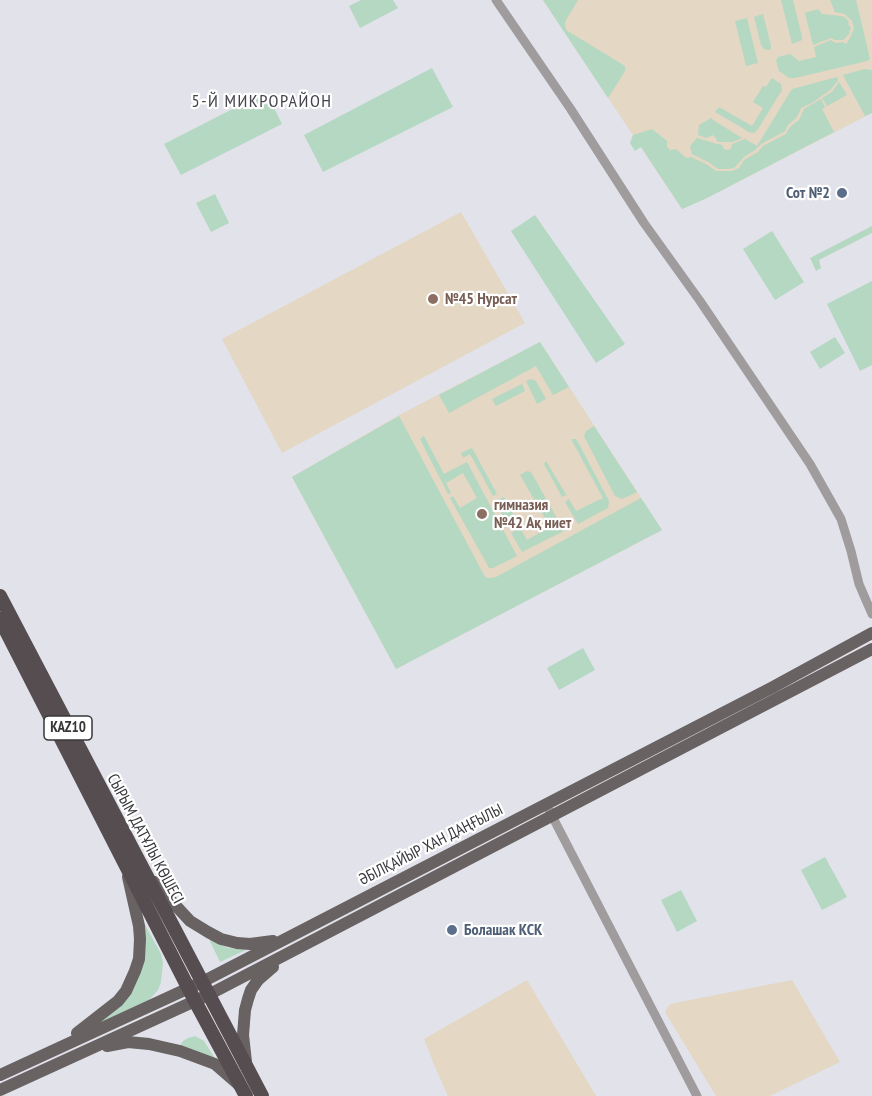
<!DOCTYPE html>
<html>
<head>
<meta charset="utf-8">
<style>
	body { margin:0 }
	canvas { display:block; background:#e1e2ea }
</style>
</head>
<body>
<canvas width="872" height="1096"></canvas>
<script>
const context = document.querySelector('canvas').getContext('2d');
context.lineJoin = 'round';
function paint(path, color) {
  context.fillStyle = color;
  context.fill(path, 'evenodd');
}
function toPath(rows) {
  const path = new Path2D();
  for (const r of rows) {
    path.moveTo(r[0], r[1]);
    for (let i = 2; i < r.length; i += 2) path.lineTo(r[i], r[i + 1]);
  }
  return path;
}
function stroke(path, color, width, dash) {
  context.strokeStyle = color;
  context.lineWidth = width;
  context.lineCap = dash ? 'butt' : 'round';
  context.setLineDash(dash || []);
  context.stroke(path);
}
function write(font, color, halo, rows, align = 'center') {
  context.font = font + ' "PT Sans Narrow",sans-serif';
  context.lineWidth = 4.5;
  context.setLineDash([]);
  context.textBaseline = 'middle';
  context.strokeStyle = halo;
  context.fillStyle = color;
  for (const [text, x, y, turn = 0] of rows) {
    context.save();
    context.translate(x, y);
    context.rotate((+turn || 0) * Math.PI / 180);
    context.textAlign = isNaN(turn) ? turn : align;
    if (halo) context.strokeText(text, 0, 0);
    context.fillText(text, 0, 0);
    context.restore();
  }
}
const education = toPath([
	[543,0,872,0,872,113,707,198,682,209],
	[461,212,525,323,282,453,222,339],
	[540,342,662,530,396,669,292,477,401,414],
	[527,980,596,1096,448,1096,435,1067,424,1039],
	[792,980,840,1062,770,1096,716,1096,665,1012,670,1004]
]);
const green = toPath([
	[361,0,393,0,398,8,360,28,349,6],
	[543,0,578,0,566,20,565,23,566,30,625,66,625,71,608,98],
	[781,0,793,0,802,37,802,40,800,41,792,44],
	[830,0,856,0,870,59,867,61,795,78,789,78,779,71,776,61,778,57,790,54,799,61,816,57,814,47,831,40,835,43,843,42,845,44,847,43,851,36,854,28,852,21,845,14,835,12],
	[818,9,822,14,841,16,845,17,849,22,848,23,849,26,851,27,849,34,843,40,835,40,831,38,813,45,805,13],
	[763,14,771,46,771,49,769,50,764,49,761,45,754,17],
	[747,18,758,63,746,66,735,21],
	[432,68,453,107,323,172,304,135],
	[865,69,872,70,872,113,865,116,843,75],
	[837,77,838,79,837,82,830,90,812,103,801,108,797,117,788,125,785,131,761,144,755,150,745,156,734,168,728,169,718,169,710,163,692,154,690,146,697,138,717,144,722,145,724,149,726,150,731,149,732,144,745,139,757,146,792,89],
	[772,78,781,84,782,90,758,129,754,133,749,132,715,112,719,107,752,126,763,108,753,102,763,86,766,87],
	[839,82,847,95,827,106,822,98,832,92],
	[266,92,282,124,181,175,164,144],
	[821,99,825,107,822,109,834,132,707,198,682,209,641,147,635,151,630,143,633,135,652,129,667,141,667,147,670,150,676,149,685,157,688,158,691,157,706,164,716,171,732,171,739,168,744,160,758,152,763,146,786,134,790,127,799,120,804,109],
	[711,118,713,120,742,138,732,142,719,142,717,141,716,138,713,135,706,138,698,135,699,125],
	[215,194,229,223,211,232,196,203],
	[535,215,625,344,596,363,511,231],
	[872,226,872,233,819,260,821,268,816,271,810,258],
	[772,231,804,282,775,300,743,249],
	[872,281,872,365,860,371,827,304],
	[835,337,845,353,820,369,810,352],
	[540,342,569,387,553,395,536,366,449,413,439,395],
	[531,379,536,381,546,399,537,404,526,381],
	[522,384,525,391,496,406,492,399],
	[399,416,484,575,487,578,491,578,496,577,641,498,662,530,396,669,292,477],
	[594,426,637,492,622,499,615,496,584,436,586,431],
	[424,436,444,474,467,462,517,556,493,568,489,568,488,566,450,498,453,496,460,508,477,498,463,473,446,483,451,493,448,494,420,439],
	[571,439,576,439,578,442,609,501,608,508,578,524,565,502,569,499,566,495,562,497,544,464,546,461,576,511,603,498],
	[472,448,497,494,493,496,470,454,463,458,461,453],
	[527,471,531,472,564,531,522,552,511,533,520,528,527,540,550,527,520,475],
	[504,497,517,521,508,526,495,501],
	[583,648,595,670,559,690,547,668],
	[825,857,847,897,822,910,801,870],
	[681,890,697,921,677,932,661,900],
	[142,919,161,954,163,963,161,982,158,990,149,1000,96,1025,129,993],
	[209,939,228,948,248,949,220,962],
	[195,1036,204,1041,216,1060,181,1047,181,1044,183,1041,188,1038]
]);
const minor = toPath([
	[496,0,570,108,644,223,700,301,810,464,841,519,851,551,859,584,872,614],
	[549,810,697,1096]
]);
const major = toPath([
	[155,882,164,893,190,921,208,932,221,939,237,943,250,944,273,941],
	[77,1033,118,1001,126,991,135,971,139,959,140,939,139,926,128,877],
	[107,1046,128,1042,149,1044,180,1051,215,1064,238,1084],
	[246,1062,243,1035,245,1010,248,999,251,990,258,980,273,967],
	[0,1075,202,982,773,687,872,633],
	[0,1090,208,995,872,649]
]);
const highway = toPath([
	[0,596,262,1096],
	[0,619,195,1001,246,1096]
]);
const markers = [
	[842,193,6,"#5c6f8a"],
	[433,299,6,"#8d6e63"],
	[482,514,6,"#8d6e63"],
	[452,930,6,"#5c6f8a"]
];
const shields = [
	[68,728,48]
];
const shieldNames = [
	["KAZ10",68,728]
];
const serviceNames = [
	["Сот №2",830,193],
	["Болашак КСК",464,930,"left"]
];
const educationNames = [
	["№45 Нурсат",445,299],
	["гимназия",494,505],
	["№42 Ақ ниет",494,523]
];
const streetNames = [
	["СЫРЫМ ДАТҰЛЫ КӨШЕСІ",145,839,62],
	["ӘБІЛҚАЙЫР ХАН ДАҢҒЫЛЫ",431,845,-27]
];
const neighbourhoodNames = [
	["5-Й МИКРОРАЙОН",262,102]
];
paint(education, '#e4d7c3');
paint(green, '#b4d8c2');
stroke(minor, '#a09c9d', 9);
stroke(major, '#686263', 12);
stroke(highway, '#554d4f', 14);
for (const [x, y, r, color] of markers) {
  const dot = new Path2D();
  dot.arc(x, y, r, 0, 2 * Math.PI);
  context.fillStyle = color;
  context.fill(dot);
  stroke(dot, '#fff', 2);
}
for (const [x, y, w] of shields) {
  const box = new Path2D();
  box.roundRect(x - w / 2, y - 12, w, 24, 4.5);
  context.fillStyle = '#fff';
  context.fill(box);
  stroke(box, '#37373a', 1.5);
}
write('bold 15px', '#37373a', null, shieldNames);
write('bold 16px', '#4e5e75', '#fff', serviceNames, 'right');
write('bold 16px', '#785e54', '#fff', educationNames, 'left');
write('16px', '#37373a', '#fff', streetNames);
context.letterSpacing = '1.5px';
write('18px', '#44454c', '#fff', neighbourhoodNames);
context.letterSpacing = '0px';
</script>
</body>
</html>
